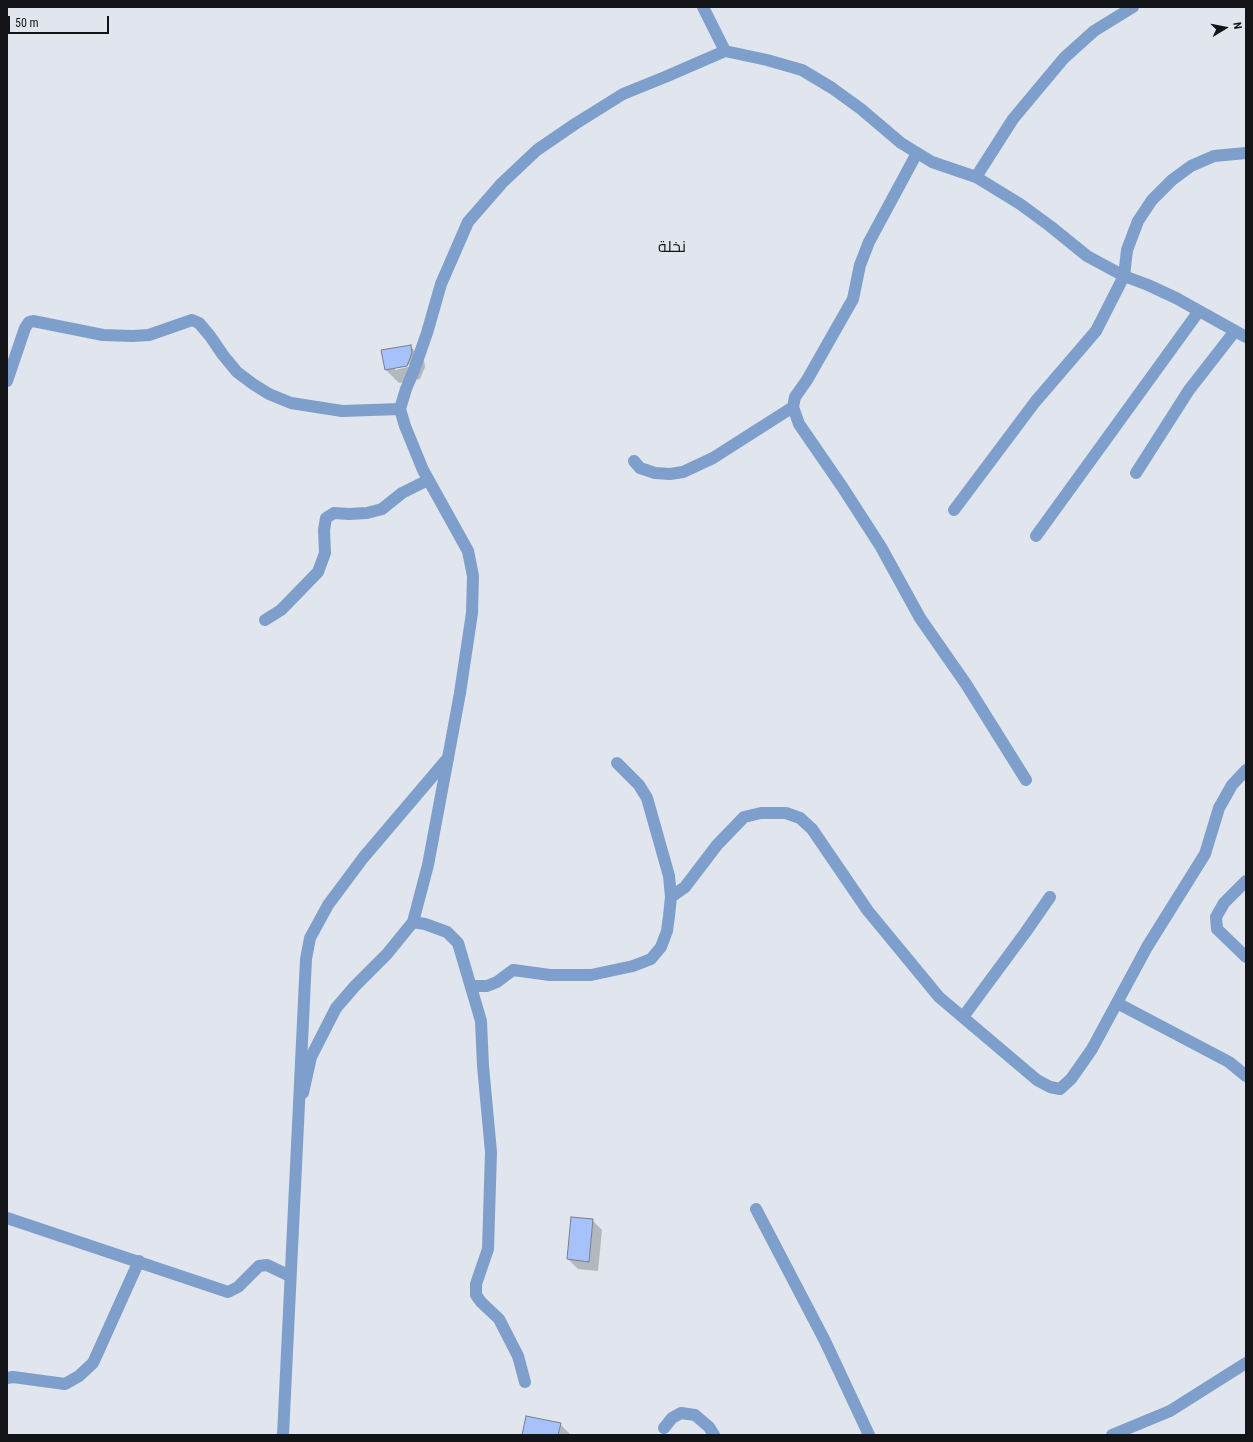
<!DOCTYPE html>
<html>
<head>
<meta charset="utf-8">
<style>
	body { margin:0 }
	#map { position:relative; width:1253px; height:1442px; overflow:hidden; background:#e0e5ee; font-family:"Roboto Condensed",sans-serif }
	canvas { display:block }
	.frame { position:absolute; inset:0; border:8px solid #121417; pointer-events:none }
	.north { position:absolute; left:1205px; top:8px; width:40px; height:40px; -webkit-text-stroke:3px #e0e5ee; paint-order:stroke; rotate:80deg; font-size:11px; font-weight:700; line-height:16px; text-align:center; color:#121417 }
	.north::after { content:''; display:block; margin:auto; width:14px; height:18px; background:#121417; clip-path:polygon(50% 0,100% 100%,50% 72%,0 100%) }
	.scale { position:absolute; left:8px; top:16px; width:101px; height:18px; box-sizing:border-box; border:2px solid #121417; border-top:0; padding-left:5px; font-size:12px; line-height:14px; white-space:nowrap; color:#121417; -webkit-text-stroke:3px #e0e5ee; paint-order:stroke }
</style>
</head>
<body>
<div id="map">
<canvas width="1253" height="1442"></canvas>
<div class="frame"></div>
<div class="north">N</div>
<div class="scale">50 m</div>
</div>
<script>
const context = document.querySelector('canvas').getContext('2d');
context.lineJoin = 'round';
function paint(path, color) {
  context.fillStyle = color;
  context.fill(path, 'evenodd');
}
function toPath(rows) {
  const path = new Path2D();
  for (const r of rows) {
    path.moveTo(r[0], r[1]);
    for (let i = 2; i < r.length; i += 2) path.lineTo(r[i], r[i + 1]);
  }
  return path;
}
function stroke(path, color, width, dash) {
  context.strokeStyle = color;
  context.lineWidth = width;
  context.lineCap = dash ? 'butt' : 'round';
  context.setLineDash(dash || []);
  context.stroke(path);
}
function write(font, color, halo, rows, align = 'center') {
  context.font = font + ' "Roboto Condensed",Cairo,sans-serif';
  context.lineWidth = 4;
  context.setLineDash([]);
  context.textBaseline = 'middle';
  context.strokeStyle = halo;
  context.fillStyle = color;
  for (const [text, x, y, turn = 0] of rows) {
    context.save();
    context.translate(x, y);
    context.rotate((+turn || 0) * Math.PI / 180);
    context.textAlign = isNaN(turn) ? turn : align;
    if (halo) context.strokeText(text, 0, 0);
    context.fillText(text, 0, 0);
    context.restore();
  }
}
const shadow = toPath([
	[410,346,424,360,425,367,420,379,399,383,386,370],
	[412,364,412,366,395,370,395,367],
	[592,1220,602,1230,598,1271,578,1269,568,1259],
	[560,1424,570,1434,570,1435,523,1435]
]);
const building = toPath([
	[411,345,412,353,407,366,385,370,381,350,411,345],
	[571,1217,593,1219,589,1262,567,1259,571,1217],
	[526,1416,561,1423,558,1435,522,1435,526,1416]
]);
const minor = toPath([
	[703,7,725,51],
	[917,153,869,242,860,265,853,299,807,380,795,397,793,407,799,424,843,488,881,547,920,618,966,684,1026,780],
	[976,177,1013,119,1064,58,1094,31,1133,7],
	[7,381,25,328,29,322,33,321,103,335,133,336,149,335,192,320,199,323,210,336,223,355,237,372,253,384,269,394,291,403,342,411,400,409],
	[634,461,640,468,655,473,670,474,683,472,713,458,793,407],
	[1136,473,1189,390,1235,331],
	[954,510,1035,402,1096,331,1124,276,1127,250,1138,221,1152,200,1172,180,1191,166,1214,156,1246,153],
	[1036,536,1199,311],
	[265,620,281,610,318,572,325,553,324,530,326,518,334,513,349,514,367,513,382,509,402,493,428,480],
	[1246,881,1224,903,1216,917,1217,929,1246,957],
	[671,897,685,887,717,845,744,817,761,813,786,813,800,818,812,829,868,911,939,997,1037,1080,1050,1087,1060,1089,1071,1079,1092,1049,1147,947,1205,854,1219,808,1232,785,1246,770],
	[413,922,425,924,447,932,458,943,481,1021,483,1066,491,1152,488,1249,476,1284,476,1295,481,1302,499,1319,518,1356,525,1382],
	[471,986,487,986,497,982,513,970,550,975,591,975,633,966,651,959,661,947,667,931,669,916,671,897,669,876,647,798,639,785,617,763],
	[1117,1003,1229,1062,1246,1076],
	[963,1017,1025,933,1050,897],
	[303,1093,311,1057,336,1008,355,986,387,954,413,922,428,865,448,758],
	[756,1209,825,1341,869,1435],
	[7,1218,228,1292,238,1287,259,1266,267,1265,290,1276],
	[7,1378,13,1377,65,1384,79,1376,93,1363,139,1261],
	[664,1428,672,1418,681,1413,695,1415,709,1427,714,1435]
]);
const tertiary = toPath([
	[283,1435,306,959,310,938,328,905,363,858,448,758,460,693,472,613,473,576,468,551,423,470,405,426,400,409,406,389,414,370,427,333,441,284,468,222,502,183,537,150,575,124,623,94,665,77,725,51,767,60,802,70,832,88,861,109,901,143,932,162,976,177,1020,204,1050,226,1087,256,1124,276,1148,285,1176,298,1246,337],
	[1112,1435,1170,1411,1246,1363]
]);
const quarterNames = [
	["نخلة",672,248]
];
paint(shadow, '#0003');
paint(building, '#a7c1fa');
stroke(building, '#7a7e86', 1);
stroke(minor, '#7e9fcb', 12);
stroke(tertiary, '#7e9fcb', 12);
write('16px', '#121417', '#e0e5ee', quarterNames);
</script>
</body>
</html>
